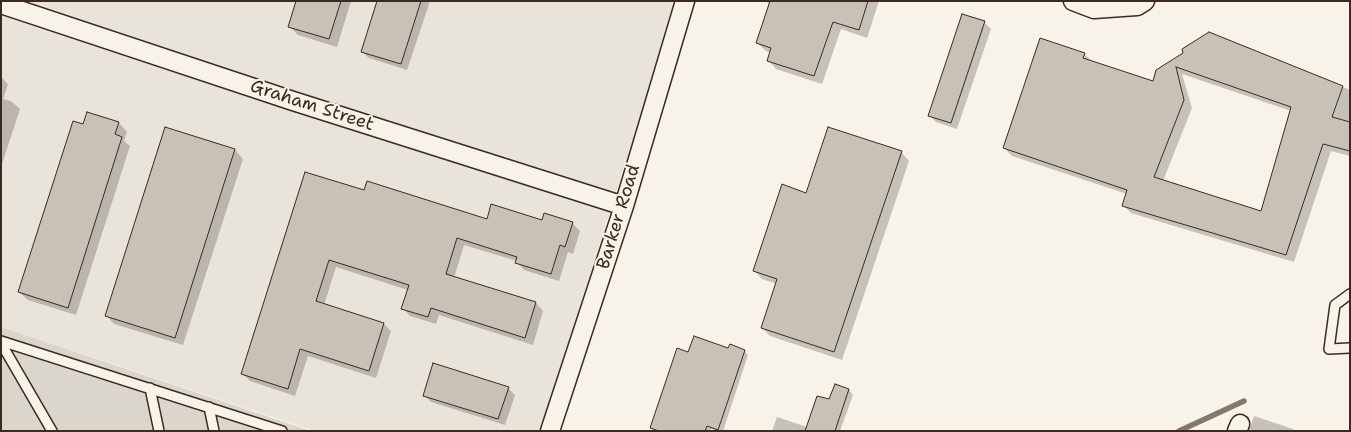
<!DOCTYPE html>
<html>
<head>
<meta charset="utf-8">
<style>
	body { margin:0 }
	#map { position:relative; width:1351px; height:432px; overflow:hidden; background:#f7f3e8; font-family:"Shantell Sans",sans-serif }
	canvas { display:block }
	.frame { position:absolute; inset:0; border:2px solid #3b2a1e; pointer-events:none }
</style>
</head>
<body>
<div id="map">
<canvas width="1351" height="432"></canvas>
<div class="frame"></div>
</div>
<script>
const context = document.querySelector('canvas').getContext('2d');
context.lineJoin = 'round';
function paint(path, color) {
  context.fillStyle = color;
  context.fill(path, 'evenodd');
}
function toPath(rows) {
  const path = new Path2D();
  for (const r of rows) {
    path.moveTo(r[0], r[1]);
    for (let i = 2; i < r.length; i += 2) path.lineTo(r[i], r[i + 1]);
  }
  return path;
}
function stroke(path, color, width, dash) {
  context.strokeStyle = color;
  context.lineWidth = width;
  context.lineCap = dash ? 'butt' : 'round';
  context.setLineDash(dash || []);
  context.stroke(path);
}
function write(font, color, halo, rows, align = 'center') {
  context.font = font + ' "Shantell Sans",sans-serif';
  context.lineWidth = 4;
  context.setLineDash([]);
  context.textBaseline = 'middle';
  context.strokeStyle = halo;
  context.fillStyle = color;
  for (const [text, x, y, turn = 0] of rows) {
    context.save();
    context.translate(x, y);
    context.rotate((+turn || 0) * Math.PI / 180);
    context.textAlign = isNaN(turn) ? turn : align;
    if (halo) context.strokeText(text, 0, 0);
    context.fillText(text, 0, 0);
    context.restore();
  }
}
const built = toPath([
	[1,1,677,1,540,431,315,431,1,327]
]);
const green = toPath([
	[1,327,311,431,1,431]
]);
const shadow = toPath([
	[298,1,351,1,337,47,298,35,290,27],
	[378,1,430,1,407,70,369,58,362,52],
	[766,1,879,1,867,38,841,29,822,84,776,69,768,60,771,53,766,51,757,43,770,5],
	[984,22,991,29,957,129,936,122,929,115],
	[1209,34,1350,90,1350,156,1331,151,1294,262,1131,213,1124,206,1127,194,1012,156,1004,148,1084,54,1092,61,1153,82,1185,53],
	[1182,74,1291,111,1262,213,1163,181,1192,108],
	[1,77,8,84,3,99,11,101,20,109,1,167],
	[88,114,119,123,127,132,124,141,130,146,76,315,28,300,19,292],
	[166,129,235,150,243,159,183,345,114,324,106,315],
	[901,152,909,161,842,360,770,336,762,328,777,284,762,279,754,270,807,194],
	[365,191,487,220,572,223,580,231,573,254,568,252,559,281,524,270,517,261,464,245,454,278,536,303,543,311,533,345,439,315,436,324,410,316,403,308,408,290,336,267,324,305,384,324,391,331,376,378,308,356,295,396,250,381,243,374],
	[729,350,744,351,748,355,723,431,711,429,711,431,655,431,652,427,689,354],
	[835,385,849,390,853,395,840,431,772,431,777,417,807,427,830,401],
	[508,388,515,395,505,425,431,402,424,395],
	[1254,416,1293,429,1294,431,1249,431]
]);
const stream = toPath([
	[1179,431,1244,401]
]);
const building = toPath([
	[296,1,341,1,329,39,288,27,296,1],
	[377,1,421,1,401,64,361,52,377,1],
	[770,1,868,1,859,30,833,22,814,76,767,61,771,48,756,43,770,1],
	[962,14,985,21,951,123,928,116,962,14],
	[1209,32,1343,86,1332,117,1350,122,1350,151,1323,144,1286,255,1122,206,1127,190,1003,148,1040,38,1085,53,1083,58,1153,81,1156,70,1183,53,1182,49,1209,32],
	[1176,67,1291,107,1261,211,1154,177,1184,100,1176,67],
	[87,112,119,122,115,134,122,137,68,308,18,292,73,121,83,124,87,112],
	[165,127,235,149,175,338,105,316,165,127],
	[828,127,902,151,834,352,761,328,777,279,753,271,782,184,806,193,828,127],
	[305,172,364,190,367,181,487,219,491,204,542,220,544,213,573,222,565,247,560,245,551,274,515,263,517,257,457,238,446,274,536,302,525,338,431,308,428,317,401,309,409,285,329,260,316,301,384,323,369,371,300,349,288,389,241,374,305,172],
	[694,336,728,348,730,344,745,350,718,430,707,426,705,431,659,431,650,428,677,348,688,352,694,336],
	[433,363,509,387,498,419,423,396,433,363],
	[835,384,849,389,835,431,805,431,817,396,829,399,835,384]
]);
const service = toPath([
	[1350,294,1335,305,1329,349,1350,348],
	[1,341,282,431],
	[1,343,52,431],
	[150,388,159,431],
	[209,407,214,431]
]);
const minor = toPath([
	[1073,1,1094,9,1137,6,1145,1],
	[1,4,293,101,624,206],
	[550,431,624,206,685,1],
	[1237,431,1240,424]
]);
const streetNames = [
	["Graham Street",312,106,18],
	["Barker Road",619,217,-73]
];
paint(built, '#e9e4d9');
paint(green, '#dbd6cb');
paint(shadow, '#0003');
stroke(stream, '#84786c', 5.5);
paint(building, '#c8c1b6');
stroke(building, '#3b2a1e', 1);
stroke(service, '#3b2a1e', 12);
stroke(minor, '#3b2a1e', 21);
stroke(service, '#f7f3e8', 9);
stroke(minor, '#f7f3e8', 18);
write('18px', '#3b2a1e', '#f7f3e8', streetNames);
</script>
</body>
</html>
